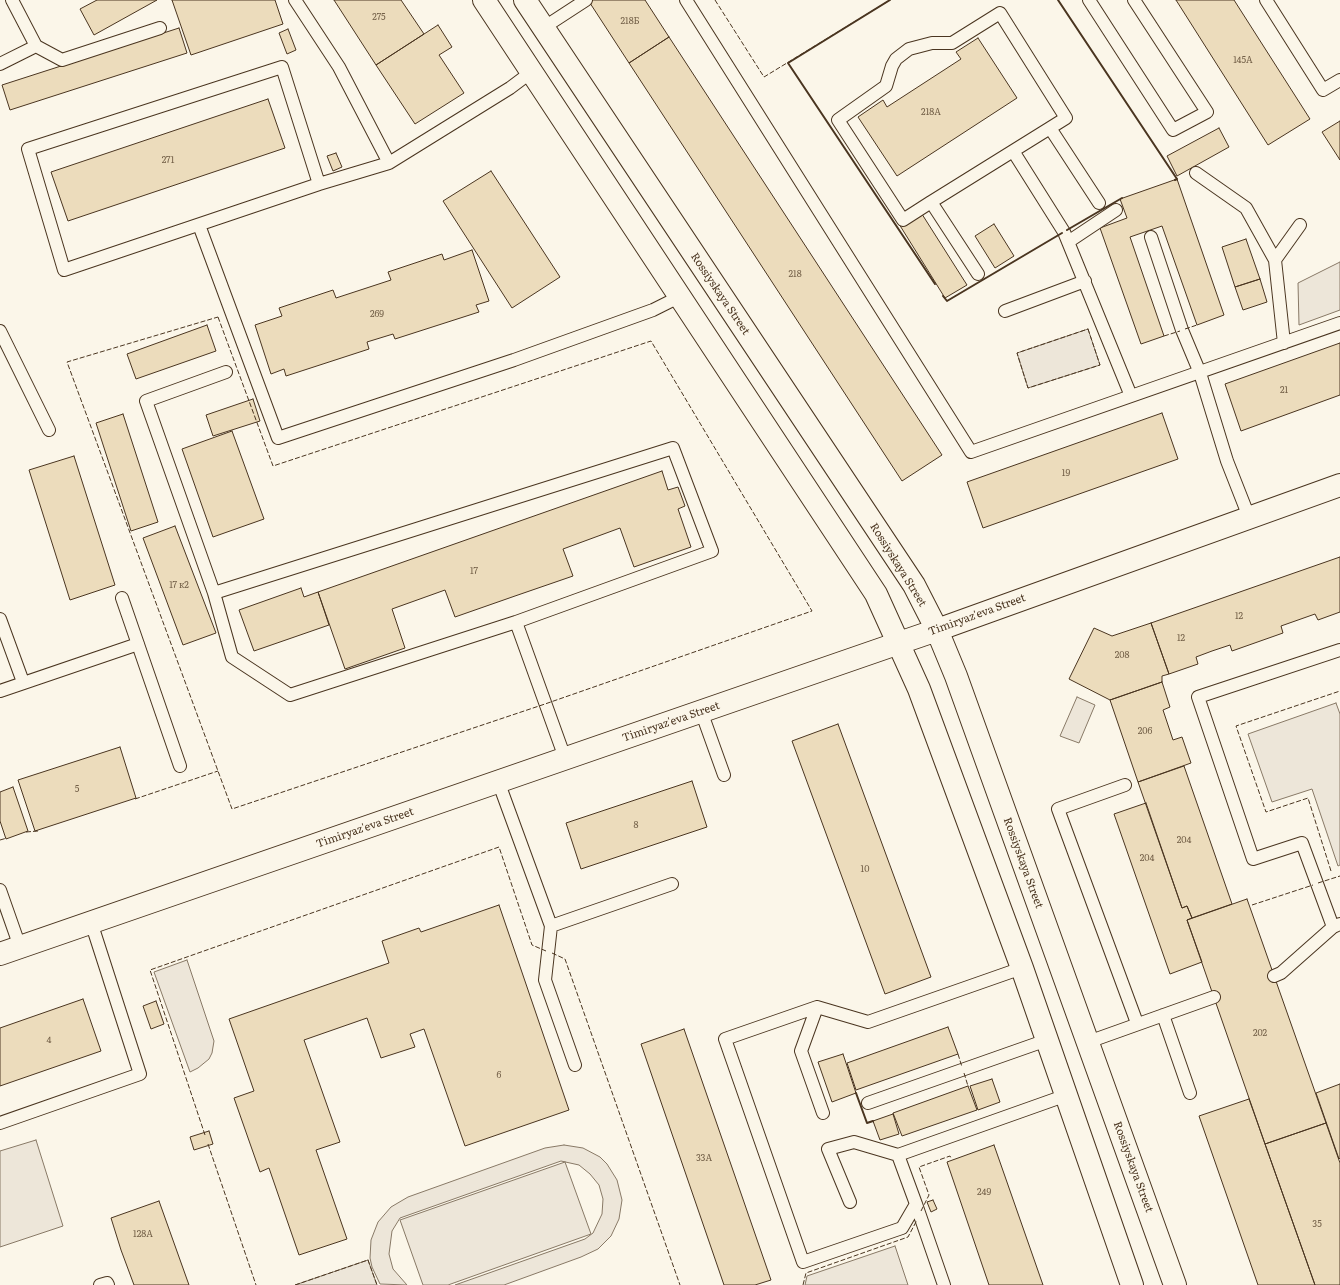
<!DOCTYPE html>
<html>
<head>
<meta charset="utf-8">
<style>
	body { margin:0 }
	canvas { display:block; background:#fbf6e9 }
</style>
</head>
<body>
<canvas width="1340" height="1285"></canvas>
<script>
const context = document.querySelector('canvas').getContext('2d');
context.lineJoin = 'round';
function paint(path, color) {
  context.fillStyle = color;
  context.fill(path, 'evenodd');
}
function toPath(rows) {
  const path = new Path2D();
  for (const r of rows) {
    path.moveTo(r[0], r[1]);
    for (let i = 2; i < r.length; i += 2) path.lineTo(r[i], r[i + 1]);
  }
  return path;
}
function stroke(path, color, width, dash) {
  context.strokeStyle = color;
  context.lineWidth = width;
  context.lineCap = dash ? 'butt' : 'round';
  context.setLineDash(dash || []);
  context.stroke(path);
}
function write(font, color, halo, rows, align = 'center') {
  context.font = font + ' Literata,serif';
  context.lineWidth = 3;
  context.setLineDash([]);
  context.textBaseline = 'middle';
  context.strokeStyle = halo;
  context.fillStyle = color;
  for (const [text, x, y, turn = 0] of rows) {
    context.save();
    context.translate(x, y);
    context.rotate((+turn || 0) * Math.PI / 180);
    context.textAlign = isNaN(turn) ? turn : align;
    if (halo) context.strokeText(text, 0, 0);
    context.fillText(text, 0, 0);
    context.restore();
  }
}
const green = toPath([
	[1340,262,1340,310,1299,325,1298,283,1340,262],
	[1088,329,1100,365,1028,388,1017,353,1088,329],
	[1077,697,1095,705,1079,743,1060,736,1077,697],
	[1336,703,1340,714,1340,865,1338,866,1312,789,1272,802,1248,734,1336,703],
	[187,960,214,1041,212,1053,209,1059,198,1068,190,1072,154,972,187,960],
	[36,1140,63,1226,0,1247,0,1151,36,1140],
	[564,1145,583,1148,600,1157,607,1164,617,1180,622,1200,619,1219,611,1236,598,1249,581,1257,504,1285,455,1285,585,1239,593,1233,602,1214,603,1199,599,1185,590,1174,579,1165,561,1161,400,1218,392,1231,389,1254,393,1269,407,1285,380,1284,372,1267,370,1258,371,1240,378,1222,391,1207,408,1197,545,1148,564,1145],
	[565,1162,591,1234,448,1285,423,1285,400,1220,565,1162],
	[895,1246,908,1285,805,1285,807,1276,895,1246],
	[368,1260,377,1285,295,1285,368,1260]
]);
const building = toPath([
	[97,0,157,0,94,35,80,9,97,0],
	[172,0,275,0,283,24,191,55,172,0],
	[334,0,401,0,424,34,376,65,334,0],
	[588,0,645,0,669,37,629,63,588,0],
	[1176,0,1234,0,1310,119,1268,145,1176,0],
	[438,25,452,47,439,55,464,93,415,124,376,65,438,25],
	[179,28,187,53,10,110,2,85,179,28],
	[288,29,296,50,287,54,279,33,288,29],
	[669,37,942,455,902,481,629,63,669,37],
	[978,38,1017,98,897,176,858,117,883,100,887,107,961,59,956,52,978,38],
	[268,99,285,148,68,221,51,172,268,99],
	[1340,121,1340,160,1322,132,1340,121],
	[1219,128,1229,147,1177,176,1167,156,1219,128],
	[336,153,342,167,333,171,327,156,336,153],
	[491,171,560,277,512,308,443,201,491,171],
	[1177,179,1224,315,1197,325,1162,226,1130,237,1164,336,1141,344,1100,228,1127,218,1120,199,1177,179],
	[920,211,967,285,945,298,899,224,920,211],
	[994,224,1014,256,995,268,975,236,994,224],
	[1246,239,1260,279,1235,287,1222,247,1246,239],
	[472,250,489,301,476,305,479,312,395,339,393,334,367,342,369,349,286,376,284,369,271,374,255,325,282,316,279,308,333,290,336,298,391,280,388,272,442,254,444,260,472,250],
	[1260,279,1267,302,1243,310,1235,287,1260,279],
	[207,325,216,351,136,379,127,354,207,325],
	[1340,343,1340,395,1241,431,1225,384,1340,343],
	[253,399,260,421,213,436,206,415,253,399],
	[1162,413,1178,459,983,528,967,482,1162,413],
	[123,414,158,522,131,531,96,423,123,414],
	[232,431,264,519,213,537,182,449,232,431],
	[74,456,115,585,70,600,29,470,74,456],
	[662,471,668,490,678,487,685,506,678,509,691,547,634,567,620,528,563,549,573,576,515,596,455,617,445,590,392,609,405,648,345,669,318,592,662,471],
	[175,526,216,633,183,645,143,538,175,526],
	[1340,557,1340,612,1318,620,1315,614,1281,626,1283,633,1232,651,1230,645,1212,651,1196,657,1198,664,1169,674,1151,623,1340,557],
	[301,588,304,597,318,592,329,625,254,651,239,610,301,588],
	[1151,623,1169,674,1162,676,1162,682,1110,700,1069,679,1094,628,1112,636,1151,623],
	[1162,682,1170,707,1163,710,1173,740,1182,737,1191,763,1138,782,1110,700,1162,682],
	[838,724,931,977,885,994,792,741,838,724],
	[120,747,136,798,35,831,18,780,120,747],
	[1184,766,1232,904,1192,918,1187,906,1182,908,1138,782,1184,766],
	[692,781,707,827,581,869,566,823,692,781],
	[13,787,28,831,6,839,0,821,0,792,13,787],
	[1146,803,1182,908,1187,906,1192,918,1187,920,1202,962,1170,974,1114,814,1146,803],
	[1247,899,1326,1123,1265,1144,1187,920,1247,899],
	[499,905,569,1110,465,1146,424,1029,410,1034,415,1047,381,1058,367,1018,304,1040,340,1142,316,1150,347,1239,299,1255,269,1168,260,1172,234,1098,254,1091,229,1019,389,963,382,941,419,928,421,932,499,905],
	[83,999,101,1051,0,1086,0,1028,83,999],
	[156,1001,164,1024,151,1029,143,1006,156,1001],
	[948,1027,958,1054,856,1090,847,1063,948,1027],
	[684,1029,771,1280,755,1285,724,1285,641,1044,684,1029],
	[843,1054,856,1093,832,1102,818,1062,843,1054],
	[992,1079,1000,1102,978,1110,970,1086,992,1079],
	[1340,1084,1340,1158,1339,1159,1316,1093,1340,1084],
	[968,1086,977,1110,902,1136,893,1113,968,1086],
	[1249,1099,1265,1144,1315,1285,1258,1285,1199,1116,1249,1099],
	[893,1114,899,1134,880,1140,873,1121,893,1114],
	[1326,1123,1340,1163,1340,1285,1315,1285,1265,1144,1326,1123],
	[209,1131,213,1144,194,1150,190,1137,209,1131],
	[994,1145,1043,1285,989,1285,947,1162,994,1145],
	[933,1200,937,1209,931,1212,927,1202,933,1200],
	[159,1201,189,1285,134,1285,121,1250,111,1218,159,1201]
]);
const service = toPath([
	[295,0,339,67,389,163,510,88,530,73],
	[686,0,971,452,1340,323],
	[1089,0,1173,130,1207,112,1134,0],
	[1266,0,1323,90,1340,80],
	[543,28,586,0],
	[36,46,62,60,160,28],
	[0,64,36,46,12,0],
	[1013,151,1064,232,1131,396],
	[1196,173,1246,208,1275,260,1284,343],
	[319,184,282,67,28,149,64,270,319,184,389,163],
	[931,202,1050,128],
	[199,225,278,438,514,360,653,310,679,297],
	[1151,237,1182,330,1200,373,1227,461,1249,517],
	[1068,242,1116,210],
	[1275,260,1300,225],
	[978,274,931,202,903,220,838,120,886,86,892,66,896,59,909,49,932,43,952,43,1000,13,1066,118,1050,128,1099,203],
	[1005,311,1085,281],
	[0,331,49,430],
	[226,372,146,401,214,593,232,657,290,695,516,622],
	[214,593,673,448,712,551,516,622,565,758],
	[122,598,180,766],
	[0,619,23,682],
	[0,691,138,644],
	[701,711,724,775],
	[498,781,551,926,672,884],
	[1125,785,1058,809,1137,1023],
	[0,890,20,947],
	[551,926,545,980,575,1065],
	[1333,927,1302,843,1253,859,1198,697,1340,650],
	[1022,968,868,1022,817,1007,725,1039,803,1262,902,1228,916,1204,898,1155,1067,1095],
	[1274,976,1281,973,1333,927,1340,924],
	[817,1007,801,1051,823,1113],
	[1163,1015,1190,1093],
	[1088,1042,1214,997],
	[868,1103,1047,1040],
	[0,1123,140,1074,91,922],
	[850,1202,828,1149,854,1142,898,1155],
	[916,1204,944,1285],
	[100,1285,107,1283,108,1285]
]);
const tertiary = toPath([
	[937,630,1340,485],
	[0,954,899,643]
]);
const secondary = toPath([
	[484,0,876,594,919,689,1022,968,1132,1285],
	[525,0,914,585,937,630,956,676,1175,1285],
	[899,643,937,630]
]);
const fence = toPath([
	[715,0,764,77,890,0],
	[218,317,273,466,651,341,812,611,545,704,232,809,67,362,218,317],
	[1088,329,1100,365,1028,388,1017,353,1088,329],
	[1185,329,1197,325],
	[1164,336,1180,331],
	[135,799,218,771],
	[26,832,38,831],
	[0,840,7,838],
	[1331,871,1308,798,1266,812,1236,726,1340,691],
	[1318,883,1340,876],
	[1252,905,1313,885],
	[552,953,565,959,680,1285],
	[958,1054,962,1067],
	[964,1073,968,1086],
	[205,1135,150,970,499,847,532,945,546,951],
	[208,1144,256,1285],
	[921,1211,929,1195,919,1167,950,1156,951,1158],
	[295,1285,368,1260,377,1285],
	[803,1285,806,1273,908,1237,917,1220]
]);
const wall = toPath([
	[890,0,788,63,935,284],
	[1058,0,1177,179,1175,180],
	[1067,230,1122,198],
	[943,296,947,301,1062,233],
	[856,1093,867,1123,873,1121]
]);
const numberNames = [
	["275",379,17],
	["218Б",630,21],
	["145А",1243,60],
	["218А",931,112],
	["271",168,160],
	["218",795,274],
	["269",377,314],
	["21",1284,390],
	["19",1066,473],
	["17",474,571],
	["17 к2",179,585],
	["12",1239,616],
	["12",1181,638],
	["208",1122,655],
	["206",1145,731],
	["5",77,789],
	["8",636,825],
	["204",1184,840],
	["204",1147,858],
	["10",865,869],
	["202",1260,1033],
	["4",49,1040],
	["6",499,1075],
	["33А",704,1158],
	["249",984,1192],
	["35",1317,1224],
	["128А",143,1234]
];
const streetNames = [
	["Rossiyskaya Street",720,294,56],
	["Rossiyskaya Street",898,565,58],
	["Timiryaz'eva Street",977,615,-20],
	["Timiryaz'eva Street",671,722,-19],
	["Timiryaz'eva Street",365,828,-19],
	["Rossiyskaya Street",1023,863,70],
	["Rossiyskaya Street",1133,1167,70]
];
paint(green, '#ede6d9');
stroke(green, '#887966', 1);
paint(building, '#ecdcbc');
stroke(building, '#4a3520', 1);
stroke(service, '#4a3520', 14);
stroke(tertiary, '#4a3520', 24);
stroke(secondary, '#4a3520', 24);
stroke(service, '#fbf6e9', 12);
stroke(tertiary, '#fbf6e9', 22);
stroke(secondary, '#fbf6e9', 22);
stroke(fence, '#4a3520', 1, [5, 2]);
stroke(wall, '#4a3520', 2);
write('9px', '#725f47', null, numberNames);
write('11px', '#4a3520', '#fbf6e9', streetNames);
</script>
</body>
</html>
